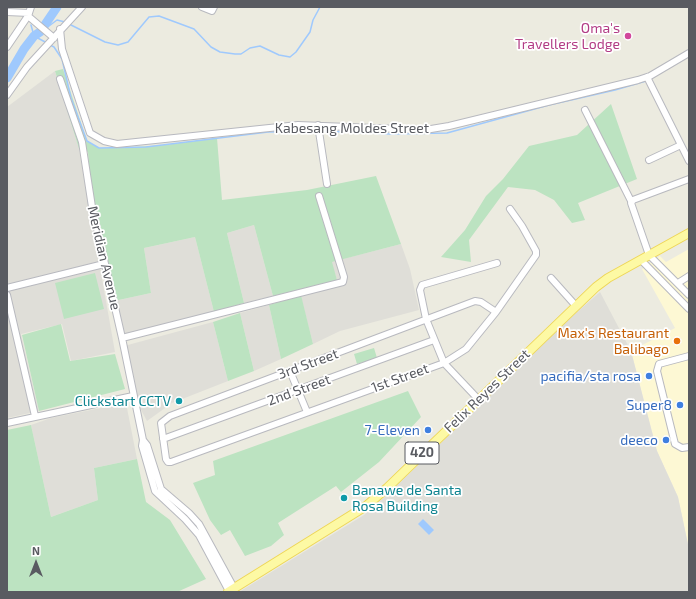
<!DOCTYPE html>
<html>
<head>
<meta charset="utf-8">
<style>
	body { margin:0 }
	#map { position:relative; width:696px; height:599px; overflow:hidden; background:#ecebe0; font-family:"Exo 2",sans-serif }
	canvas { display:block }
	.frame { position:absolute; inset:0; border:8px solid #595b61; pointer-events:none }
	.north { position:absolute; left:16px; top:543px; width:40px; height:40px; -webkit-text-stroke:3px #fff; paint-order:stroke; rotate:0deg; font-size:11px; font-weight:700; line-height:16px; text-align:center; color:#595b61 }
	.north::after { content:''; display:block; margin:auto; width:14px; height:18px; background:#595b61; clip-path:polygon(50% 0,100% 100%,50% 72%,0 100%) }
</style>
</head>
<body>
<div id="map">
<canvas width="696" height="599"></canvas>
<div class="frame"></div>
<div class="north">N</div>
</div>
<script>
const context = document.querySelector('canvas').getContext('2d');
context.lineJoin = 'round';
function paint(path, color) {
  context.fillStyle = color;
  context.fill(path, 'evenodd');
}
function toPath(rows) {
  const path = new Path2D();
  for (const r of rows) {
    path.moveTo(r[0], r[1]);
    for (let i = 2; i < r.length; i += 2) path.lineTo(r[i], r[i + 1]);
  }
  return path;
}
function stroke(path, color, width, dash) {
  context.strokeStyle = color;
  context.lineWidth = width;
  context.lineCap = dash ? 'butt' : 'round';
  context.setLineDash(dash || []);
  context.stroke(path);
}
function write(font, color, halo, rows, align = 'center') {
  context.font = font + ' "Exo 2",sans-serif';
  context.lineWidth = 3.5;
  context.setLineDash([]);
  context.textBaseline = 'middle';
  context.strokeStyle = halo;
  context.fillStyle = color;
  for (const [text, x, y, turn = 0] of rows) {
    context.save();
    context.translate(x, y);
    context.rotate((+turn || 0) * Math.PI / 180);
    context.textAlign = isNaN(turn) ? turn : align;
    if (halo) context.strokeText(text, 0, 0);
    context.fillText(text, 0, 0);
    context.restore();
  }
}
const commercial = toPath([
	[689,249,689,549,678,497,657,451,631,351,675,328,642,269,660,256,666,262]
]);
const industrial = toPath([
	[55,71,79,149,115,352,71,361,62,324,21,334,39,411,7,418,7,107],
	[254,225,273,296,244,303,227,233],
	[195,237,214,312,122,336,114,301,151,293,144,248],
	[401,244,410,269,419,310,340,331,313,344,299,289,337,280,331,262],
	[600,292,631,351,657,451,678,497,689,549,689,592,239,592,364,515,387,495,568,320],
	[269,305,281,359,254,371,240,313],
	[213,322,228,381,172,403,147,421,139,406,124,346],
	[126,403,137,459,94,468,98,500,51,517,31,425,51,418]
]);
const green = toPath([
	[63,69,87,141,99,148,119,148,164,145,217,138,222,200,307,190,376,176,401,244,332,262,337,280,273,296,254,225,227,233,244,303,214,312,195,237,144,248,151,293,114,301,91,207,88,152,79,149,55,71],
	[611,104,637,179,578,203,585,220,572,223,554,200,535,190,508,187,469,240,471,262,441,257,465,230,486,196,503,179,529,146,577,135],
	[95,273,104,309,64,319,55,283],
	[301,295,313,344,281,359,269,305],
	[240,313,254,371,228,381,213,322],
	[61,324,70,361,115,354,125,389,39,411,22,335],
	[374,348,377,358,357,364,354,354],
	[408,391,421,417,379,462,341,492,336,486,278,523,284,535,271,546,245,556,230,530,221,535,210,520,193,483,215,475,213,461],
	[31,425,51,517,98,500,94,468,137,459,146,502,170,520,206,579,177,592,7,592,7,430]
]);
const water = toPath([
	[423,519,434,530,429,535,418,524]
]);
const stream = toPath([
	[69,24,105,42,118,45,128,42,149,17,159,16,194,29,211,47,220,52,235,54,241,54,250,48,260,46,279,55,290,57,296,52,310,32,313,20,320,7],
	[31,25,34,36,47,43],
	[45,29,57,20,65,22],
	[34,36,42,31],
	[50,45,54,47,62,59,71,98,87,141,99,148,146,147,268,132,317,131],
	[321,131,391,134,447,133,549,105,615,90,646,81]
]);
const river = toPath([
	[7,78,24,49,34,36,40,32,57,7]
]);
const minor = toPath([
	[202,7,212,11,214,7],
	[7,12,29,13],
	[28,16,54,38],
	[60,29,62,49,90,133,104,141,117,144,298,125,425,130,449,126,638,80,650,76,689,53],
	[7,47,28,16,31,7],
	[647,77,689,161],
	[60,79,82,142,92,207,122,338,143,440,142,446,155,491,185,519,199,535,229,591],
	[7,95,27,67,82,7],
	[585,110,631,201],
	[318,125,327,184],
	[649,160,681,145],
	[689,179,633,200,631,203,649,255,689,295],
	[641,260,689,309],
	[551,278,576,306],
	[678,283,689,276],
	[7,288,104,264],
	[7,295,35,416],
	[496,312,481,302,475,301,170,416,161,423,166,459,168,462,171,462,444,363,466,349,496,312,536,255,536,251,522,226,510,209],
	[122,338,343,282,344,277,319,196],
	[689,356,659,364,657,371,675,444,682,448,689,447],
	[290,371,307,412],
	[479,400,444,363,426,319,420,290,422,285,497,263],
	[7,423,133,396],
	[163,439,434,340],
	[143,440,147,445,161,489,189,513,199,524,234,588]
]);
const major = toPath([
	[228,592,366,506,387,488,596,287,608,278,689,233]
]);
const markers = [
	[628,36,4,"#d1479c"],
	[677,341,4,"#e8710a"],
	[649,376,4,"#3f7fe0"],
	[179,401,4,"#0f9aa8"],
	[680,405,4,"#3f7fe0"],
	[428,430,4,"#3f7fe0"],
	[666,440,4,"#3f7fe0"],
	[344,498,4,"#0f9aa8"]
];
const shields = [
	[422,453,34]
];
const shieldNames = [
	["420",422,453]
];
const hotelNames = [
	["Oma's",620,28],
	["Travellers Lodge",620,44]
];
const streetNames = [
	["Kabesang Moldes Street",352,128],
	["Meridian Avenue",104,258,77],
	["3rd Street",308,364,-20],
	["1st Street",400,378,-20],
	["2nd Street",299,390,-20],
	["Felix Reyes Street",487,391,-44]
];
const foodNames = [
	["Max's Restaurant",669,333],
	["Balibago",669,349]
];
const shopNames = [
	["pacifia/sta rosa",641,376],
	["Super8",672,405],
	["7-Eleven",420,430],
	["deeco",658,440]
];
const cultureNames = [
	["Clickstart CCTV",171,401],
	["Banawe de Santa",352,490,"left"],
	["Rosa Building",352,506,"left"]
];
paint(commercial, '#fdf8d4');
paint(industrial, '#dfded8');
paint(green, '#bce3c1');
paint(water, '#9fc9fd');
stroke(stream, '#9fc9fd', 1.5);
stroke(river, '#9fc9fd', 9);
stroke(minor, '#b8b9bf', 8);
stroke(major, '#eed657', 10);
stroke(minor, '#fff', 6);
stroke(major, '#fdf9a4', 8);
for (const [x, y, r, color] of markers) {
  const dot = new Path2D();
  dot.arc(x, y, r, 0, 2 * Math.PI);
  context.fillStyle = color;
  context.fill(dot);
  stroke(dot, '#fff', 1.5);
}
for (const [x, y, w] of shields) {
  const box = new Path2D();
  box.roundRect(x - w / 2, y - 11, w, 22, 3);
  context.fillStyle = '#fff';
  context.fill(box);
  stroke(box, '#595b61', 1);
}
write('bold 13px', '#595b61', null, shieldNames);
write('14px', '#b23c85', '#fff', hotelNames, 'right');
write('14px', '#595b61', '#fff', streetNames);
write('14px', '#c56008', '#fff', foodNames, 'right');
write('14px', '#366cbe', '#fff', shopNames, 'right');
write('14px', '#0d838f', '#fff', cultureNames, 'right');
</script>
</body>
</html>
